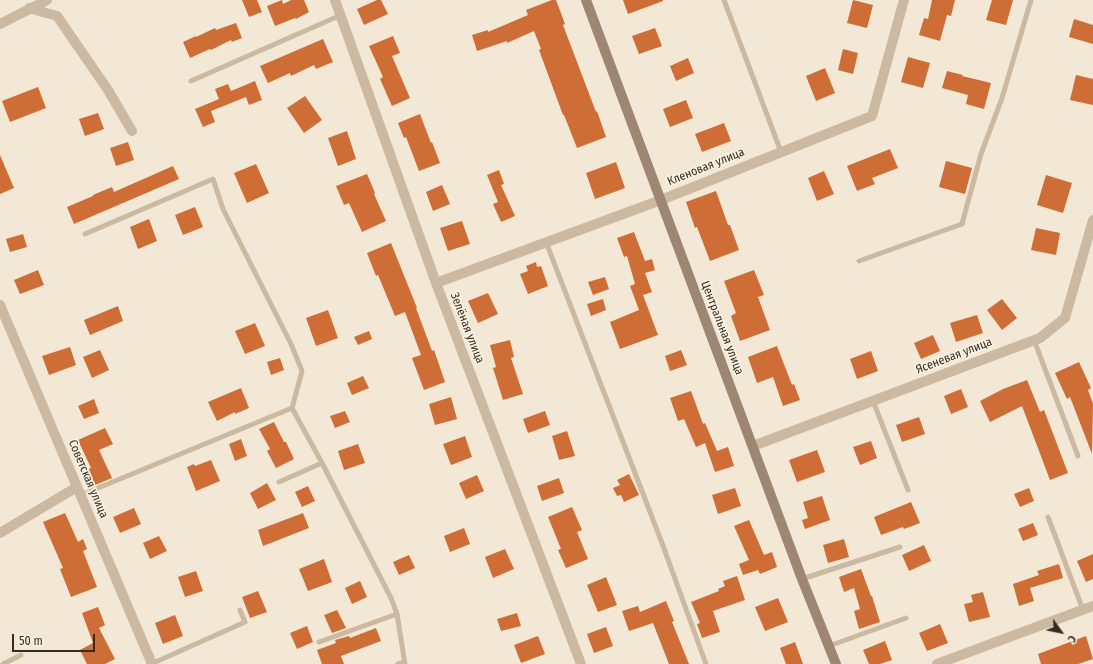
<!DOCTYPE html>
<html>
<head>
<meta charset="utf-8">
<style>
	body { margin:0 }
	#map { position:relative; width:1093px; height:664px; overflow:hidden; background:#f2e8d5; font-family:"Fira Sans Condensed",sans-serif }
	canvas { display:block }
	.north { position:absolute; left:1041px; top:612px; width:40px; height:40px; -webkit-text-stroke:3px #faf2e1; paint-order:stroke; rotate:123deg; font-size:11px; font-weight:700; line-height:16px; text-align:center; color:#342b24 }
	.north::after { content:''; display:block; margin:auto; width:14px; height:18px; background:#342b24; clip-path:polygon(50% 0,100% 100%,50% 72%,0 100%) }
	.scale { position:absolute; left:12px; top:634px; width:83px; height:18px; box-sizing:border-box; border:2px solid #342b24; border-top:0; padding-left:5px; font-size:12px; line-height:14px; white-space:nowrap; color:#342b24; -webkit-text-stroke:3px #faf2e1; paint-order:stroke }
</style>
</head>
<body>
<div id="map">
<canvas width="1093" height="664"></canvas>
<div class="north">С</div>
<div class="scale">50 m</div>
</div>
<script>
const context = document.querySelector('canvas').getContext('2d');
context.lineJoin = 'round';
function paint(path, color) {
  context.fillStyle = color;
  context.fill(path, 'evenodd');
}
function toPath(rows) {
  const path = new Path2D();
  for (const r of rows) {
    path.moveTo(r[0], r[1]);
    for (let i = 2; i < r.length; i += 2) path.lineTo(r[i], r[i + 1]);
  }
  return path;
}
function stroke(path, color, width, dash) {
  context.strokeStyle = color;
  context.lineWidth = width;
  context.lineCap = dash ? 'butt' : 'round';
  context.setLineDash(dash || []);
  context.stroke(path);
}
function write(font, color, halo, rows, align = 'center') {
  context.font = font + ' "Fira Sans Condensed",sans-serif';
  context.lineWidth = 3.5;
  context.setLineDash([]);
  context.textBaseline = 'middle';
  context.strokeStyle = halo;
  context.fillStyle = color;
  for (const [text, x, y, turn = 0] of rows) {
    context.save();
    context.translate(x, y);
    context.rotate((+turn || 0) * Math.PI / 180);
    context.textAlign = isNaN(turn) ? turn : align;
    if (halo) context.strokeText(text, 0, 0);
    context.fillText(text, 0, 0);
    context.restore();
  }
}
const building = toPath([
	[242,0,257,0,262,12,249,17],
	[282,0,283,4,291,0,304,0,309,12,296,19,295,18,275,26,267,6],
	[377,0,381,0,388,14,364,25,357,9],
	[552,0,556,0,565,24,563,25,596,112,597,111,606,137,577,148,564,115,563,115,539,50,541,49,534,31,507,43,507,41,477,51,472,35,488,30,488,32,528,15,526,10],
	[623,0,663,0,663,1,628,14],
	[853,0,873,5,867,28,847,23],
	[932,0,955,0,951,16,947,15,940,41,919,35,924,18,928,19],
	[992,0,1013,0,1006,25,986,20],
	[1074,19,1093,25,1093,44,1069,37],
	[236,23,242,38,232,42,231,40,211,50,210,49,190,58,183,42,196,36,196,37,215,28,216,30],
	[655,28,662,46,639,54,632,36],
	[393,36,400,53,392,56,410,98,392,106,380,79,383,77,369,46],
	[323,39,333,62,316,69,314,65,291,76,290,73,268,83,260,66],
	[843,49,858,53,853,74,838,70],
	[908,57,930,63,923,88,901,82],
	[688,58,694,73,676,81,670,66],
	[825,68,835,93,816,101,806,76],
	[947,71,963,75,962,76,991,83,984,109,966,104,968,95,942,88],
	[1076,75,1093,79,1093,105,1070,100],
	[255,81,262,100,249,105,246,97,211,111,215,122,203,127,195,109,219,99,215,89,228,84,231,91],
	[38,87,46,108,10,122,2,101],
	[305,96,322,120,304,133,287,108],
	[686,100,693,118,670,127,663,109],
	[98,113,104,129,85,136,79,119],
	[420,114,431,143,432,142,440,163,419,171,406,137,404,138,398,123],
	[724,123,731,141,702,152,695,134],
	[347,131,356,159,338,166,328,138],
	[128,142,134,160,116,166,110,148],
	[890,149,898,168,872,178,875,184,857,191,847,166],
	[0,155,14,188,0,194],
	[946,161,972,168,965,194,939,187],
	[616,162,625,188,595,199,586,173],
	[256,164,269,193,247,203,234,173],
	[173,166,179,179,74,224,67,207,93,196,93,195,112,187,114,192],
	[499,170,504,184,501,185,515,216,501,222,493,204,498,202,487,175],
	[824,171,834,194,817,201,808,178],
	[367,174,375,193,374,194,386,221,362,232,349,203,344,205,336,186],
	[1046,175,1072,183,1063,213,1037,205],
	[442,185,450,204,433,211,426,192],
	[716,191,728,225,730,225,739,250,710,261,697,227,695,228,686,202],
	[195,207,203,227,183,235,175,215],
	[149,219,157,241,138,249,130,227],
	[462,221,470,244,448,251,440,228],
	[1036,228,1060,233,1056,255,1031,250],
	[634,232,645,261,652,259,655,270,645,273,652,292,643,295,658,335,620,349,610,322,639,310,630,286,635,284,627,256,624,257,617,238],
	[23,234,27,247,10,252,6,239],
	[391,243,417,308,416,308,432,351,434,350,445,382,424,390,412,358,421,355,405,312,395,316,378,275,376,276,367,253],
	[536,262,537,267,541,266,548,286,528,294,520,274,528,271,526,266],
	[38,270,44,285,20,294,14,280],
	[754,270,764,295,758,297,770,330,740,341,731,316,736,313,724,281],
	[605,277,609,289,593,295,588,282],
	[488,293,498,314,478,323,468,301],
	[603,299,606,310,591,316,587,304],
	[1002,299,1017,318,1002,330,987,310],
	[118,306,123,321,90,335,84,320],
	[328,310,338,338,316,346,306,318],
	[977,315,983,333,956,342,950,323],
	[255,323,265,346,245,354,235,331],
	[369,331,372,339,358,345,354,337],
	[933,335,940,351,921,359,914,343],
	[510,340,514,357,511,358,523,394,503,400,493,368,496,367,490,345],
	[777,346,792,385,794,384,800,400,783,406,773,377,757,383,748,357],
	[70,347,76,365,49,375,42,356],
	[100,350,109,370,92,378,83,357],
	[681,350,687,365,670,371,665,356],
	[871,351,878,371,857,379,850,359],
	[280,358,284,370,271,375,267,362],
	[1079,362,1091,388,1088,390,1093,404,1092,454,1070,397,1067,399,1055,373],
	[363,376,369,388,352,395,347,383],
	[1027,380,1040,412,1044,410,1068,473,1050,480,1022,406,990,422,980,401,1003,389],
	[241,388,249,408,235,414,235,412,217,421,208,402],
	[961,389,968,407,951,414,944,396],
	[691,391,703,424,705,423,717,451,728,447,734,466,715,472,705,443,696,447,684,419,678,421,670,398],
	[451,397,457,419,435,425,429,404],
	[94,399,99,413,84,419,78,406],
	[345,411,350,422,335,428,330,416],
	[545,411,550,425,528,433,523,419],
	[919,417,925,434,902,442,896,425],
	[274,422,284,442,286,442,294,459,276,468,267,451,270,449,259,429],
	[105,428,113,444,99,450,112,478,95,485,88,469,91,468,78,440],
	[567,431,575,456,559,460,552,436],
	[465,436,472,457,451,465,443,444],
	[241,439,247,456,235,461,229,444],
	[871,441,877,458,860,465,853,447],
	[358,444,365,463,344,470,338,451],
	[817,450,825,472,797,482,789,460],
	[211,460,220,481,196,491,187,467,194,464,195,466],
	[629,474,639,495,624,502,621,495,617,496,613,488,620,485,617,480],
	[477,475,484,491,466,499,459,483],
	[559,478,564,493,542,501,537,486],
	[267,483,276,500,258,509,250,493],
	[308,486,315,501,302,507,295,492],
	[735,488,741,506,718,514,712,495],
	[1029,488,1034,501,1020,507,1014,494],
	[822,496,830,520,805,529,802,520,808,518,803,502],
	[911,502,920,523,904,529,903,527,881,535,874,517],
	[572,507,582,530,577,532,588,559,566,568,558,550,561,549,548,517],
	[134,508,141,524,120,533,113,517],
	[65,513,78,542,83,539,87,549,83,551,97,587,71,597,60,569,63,568,43,522],
	[303,513,309,528,263,546,258,530],
	[749,520,764,555,772,552,777,567,760,574,758,570,743,575,739,564,749,560,734,526],
	[1033,523,1038,535,1023,541,1018,529],
	[464,528,470,544,450,552,444,536],
	[159,536,167,551,150,559,143,543],
	[844,539,849,557,828,563,823,545],
	[924,545,931,561,909,571,902,555],
	[505,549,514,569,493,578,485,557],
	[1093,554,1093,579,1086,582,1077,561],
	[409,555,415,568,399,575,393,562],
	[324,559,332,582,308,591,299,569],
	[1059,564,1063,578,1030,588,1034,601,1019,606,1013,584,1039,575,1037,571],
	[861,569,871,596,872,596,880,622,859,629,854,611,860,609,854,588,844,592,839,577],
	[196,571,203,591,185,597,178,577],
	[737,576,745,600,713,611,720,632,702,638,697,624,700,623,691,602,719,591,718,589,725,586,723,581],
	[606,577,617,605,598,612,587,585],
	[360,581,367,597,352,604,345,588],
	[258,591,267,612,250,618,242,597],
	[983,592,990,617,969,622,964,604,973,602,971,595],
	[778,598,788,622,765,631,755,607],
	[666,601,674,621,672,622,689,664,669,664,653,623,629,631,622,611,638,606,640,612],
	[98,607,105,625,99,628,115,659,105,664,87,664,80,650,93,643,82,613],
	[337,610,346,628,332,633,324,615],
	[517,613,521,626,501,631,497,619],
	[175,615,183,636,163,644,155,623],
	[940,624,948,643,927,651,919,633],
	[307,626,313,642,297,649,290,633],
	[606,627,613,646,594,653,587,634],
	[376,628,381,641,341,656,344,664,322,664,317,650,336,643,335,640,349,636,350,638],
	[538,636,545,654,521,663,514,645],
	[1086,636,1093,659,1078,664,1041,664,1038,654],
	[885,641,892,660,880,664,869,664,863,650],
	[795,642,803,664,786,664,780,648]
]);
const lane = toPath([
	[724,0,781,152],
	[191,81,341,15],
	[85,234,213,179,223,209,291,344,302,371,292,408,322,463,391,598,397,614,405,664],
	[546,242,662,543,706,664],
	[859,261,962,224,981,154,1002,98,1031,0],
	[1034,340,1078,456],
	[873,401,908,490],
	[279,482,322,463],
	[81,495,292,408],
	[1048,517,1083,610],
	[802,579,900,547],
	[319,642,397,614],
	[829,646,906,618],
	[3,664,21,655],
	[151,664,245,622,240,610],
	[398,664,404,662]
]);
const street = toPath([
	[335,0,436,283,581,664],
	[29,8,57,16,108,90,132,131],
	[0,24,47,0],
	[436,283,661,200,872,116,904,0],
	[0,305,152,664],
	[753,446,1040,338,1065,318,1093,220],
	[0,533,77,487],
	[937,664,1093,606]
]);
const secondary = toPath([
	[586,0,802,579,836,664]
]);
const streetNames = [
	["Кленовая улица",706,167,-22],
	["Зелёная улица",467,328,69],
	["Центральная улица",722,328,69],
	["Ясеневая улица",954,356,-21],
	["Советская улица",88,479,67]
];
paint(building, '#cf6d36');
stroke(lane, '#cbb9a1', 5);
stroke(street, '#cbb9a1', 10);
stroke(secondary, '#9e8772', 10);
write('12px', '#342b24', '#faf2e1', streetNames);
</script>
</body>
</html>
